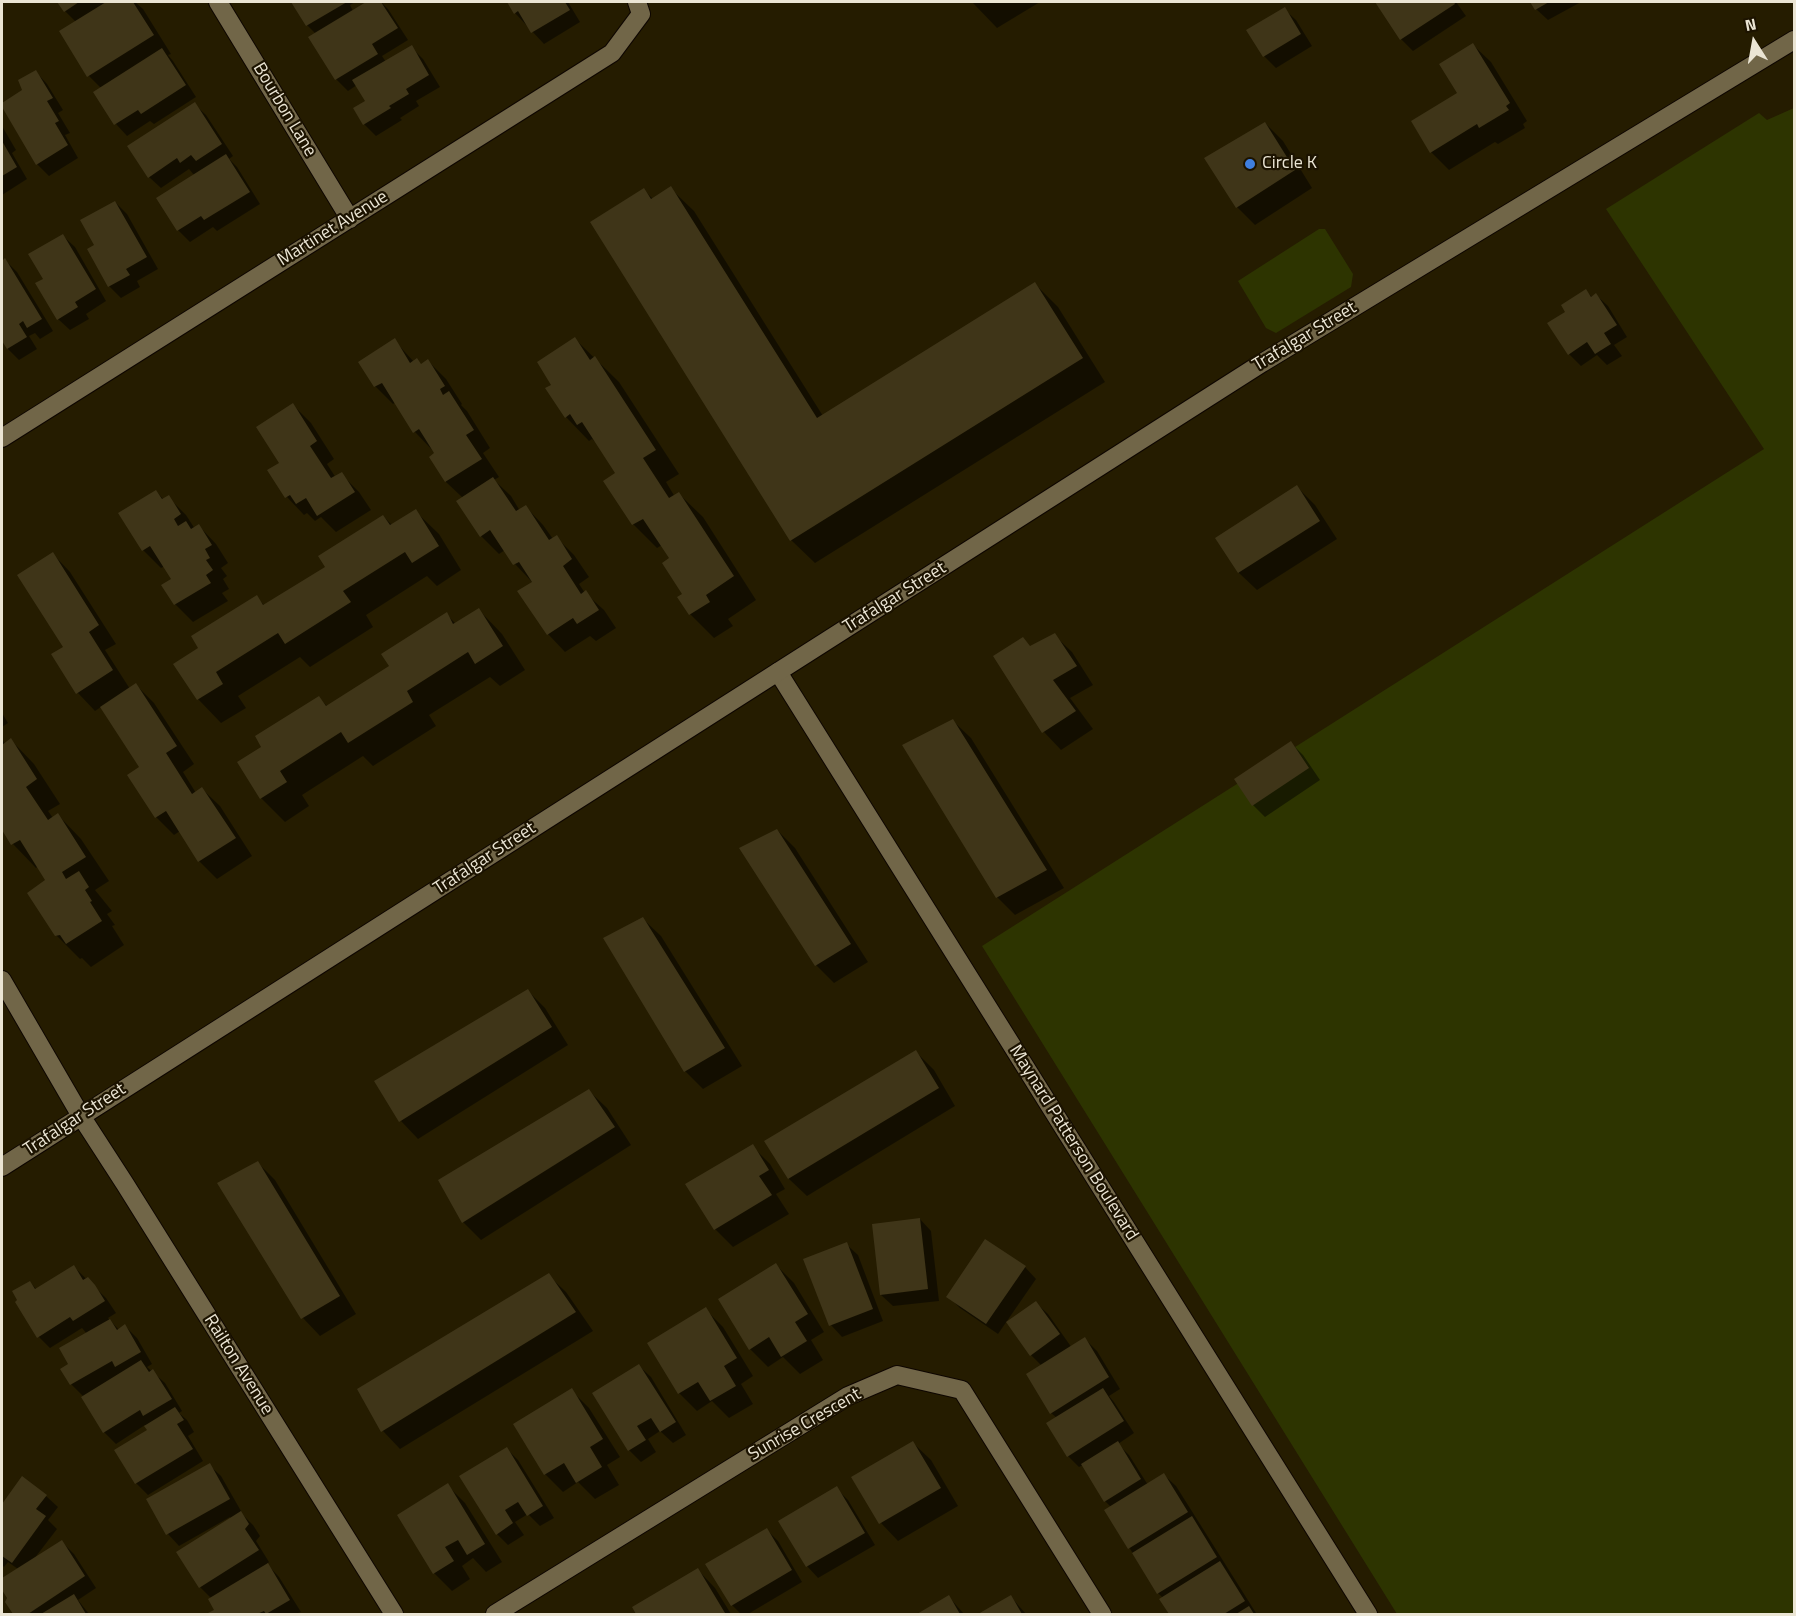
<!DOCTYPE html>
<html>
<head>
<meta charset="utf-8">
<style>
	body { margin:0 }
	#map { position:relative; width:1796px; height:1616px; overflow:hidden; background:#251c00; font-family:"Titillium Web",sans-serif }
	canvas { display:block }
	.frame { position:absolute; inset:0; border:3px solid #ebe5d4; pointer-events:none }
	.north { position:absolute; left:1724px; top:12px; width:60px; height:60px; -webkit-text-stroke:4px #1c1300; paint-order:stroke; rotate:349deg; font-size:16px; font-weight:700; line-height:24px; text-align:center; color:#ebe5d4 }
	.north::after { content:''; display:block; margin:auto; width:21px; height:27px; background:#ebe5d4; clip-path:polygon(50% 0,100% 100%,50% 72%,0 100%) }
</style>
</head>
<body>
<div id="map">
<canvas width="1796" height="1616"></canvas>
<div class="frame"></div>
<div class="north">N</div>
</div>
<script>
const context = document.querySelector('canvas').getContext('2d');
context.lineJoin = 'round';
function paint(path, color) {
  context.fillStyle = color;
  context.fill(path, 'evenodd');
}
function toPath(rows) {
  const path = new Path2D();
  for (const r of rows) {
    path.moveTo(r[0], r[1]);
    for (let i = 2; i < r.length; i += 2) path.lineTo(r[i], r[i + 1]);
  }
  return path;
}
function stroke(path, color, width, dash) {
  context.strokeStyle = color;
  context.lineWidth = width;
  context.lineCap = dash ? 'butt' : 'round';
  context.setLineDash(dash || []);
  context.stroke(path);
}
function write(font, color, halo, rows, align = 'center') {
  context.font = font + ' "Titillium Web",sans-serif';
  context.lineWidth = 4.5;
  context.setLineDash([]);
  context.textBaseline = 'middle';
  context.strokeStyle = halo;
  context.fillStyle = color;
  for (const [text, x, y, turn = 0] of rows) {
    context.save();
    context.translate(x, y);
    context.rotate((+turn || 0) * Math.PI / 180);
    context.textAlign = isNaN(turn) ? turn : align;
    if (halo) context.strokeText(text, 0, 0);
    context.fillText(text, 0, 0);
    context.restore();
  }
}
const green = toPath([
	[1794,108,1794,1614,1397,1614,982,946,1764,449,1606,209,1759,113,1767,120],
	[1319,229,1325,229,1353,274,1351,287,1276,333,1266,328,1238,281]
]);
const shadow = toPath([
	[59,2,135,2,143,9,171,54,168,55,173,61,196,97,154,124,150,121,127,136,116,124,95,92,101,88,89,76,76,22,65,11],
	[293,2,355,2,350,5,353,11,369,2,381,2,388,9,408,40,382,56,386,62,411,47,423,59,440,87,416,101,419,106,400,118,402,120,376,136,364,124,367,102,357,85,348,91,336,79,316,34,307,25],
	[508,2,568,2,580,22,544,44,515,13],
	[972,2,1040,2,997,28],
	[1376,2,1456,2,1466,16,1413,51,1401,39],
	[1532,2,1581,2,1548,20,1536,9],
	[1284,9,1296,20,1312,46,1276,68,1264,56],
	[1473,45,1491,62,1527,121,1523,124,1525,128,1498,144,1495,142,1449,170,1431,152,1459,93],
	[36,72,47,84,63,110,58,113,70,133,65,135,78,158,49,176,37,164,2,104,24,91],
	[194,104,206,115,233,156,229,159,237,167,260,204,217,231,213,227,190,242,178,230,158,198,194,175,189,169,161,188,149,177],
	[1265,123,1283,141,1312,188,1255,225,1237,207],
	[2,126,16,150,12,153,27,179,2,195],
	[670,188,694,211,823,416,1035,284,1058,307,1105,382,815,563,791,540,644,190,653,199],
	[115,202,127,214,158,269,137,281,140,287,121,298,109,286,96,245],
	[63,236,75,247,106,301,86,314,89,319,70,330,58,319,45,280],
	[5,260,17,272,53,331,40,339,35,333,29,336,37,349,19,360,8,349,2,338,2,262],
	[1586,291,1592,297,1596,295,1608,306,1627,337,1614,345,1622,356,1607,365,1597,355,1581,366,1569,354],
	[575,339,619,382,679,474,666,482,675,497,679,494,703,517,756,600,728,619,733,626,714,638,690,614,679,598,685,594,671,559,662,545,657,548,633,524,605,481,617,473,599,445,592,439,589,441,566,417,553,385],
	[394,340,414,362,422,365,428,361,446,379,462,404,461,405,467,411,490,448,483,453,499,477,494,480,511,496,520,511,526,507,543,525,553,539,556,537,574,555,589,577,579,584,585,593,604,610,616,628,596,641,590,636,565,652,548,634,533,583,515,564,505,550,499,554,481,536,463,498,446,482,431,457,436,454,415,432,396,402,393,404,375,386],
	[293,405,311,423,334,459,327,464,336,478,341,474,359,492,371,510,336,532,321,517,315,521,307,513,304,515,287,497,269,470,281,463],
	[1297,487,1315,505,1337,539,1257,590,1239,573,1217,538],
	[156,491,164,500,168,497,186,515,195,529,199,526,216,544,228,563,221,568,227,576,223,579,229,589,222,593,228,601,193,622,175,604,163,586,173,580,165,566,161,568,143,550,120,514],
	[415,511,439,534,461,570,437,586,427,576,366,615,373,627,310,667,300,657,238,696,246,708,221,723,198,699,200,648,256,597,265,606,327,567,383,516,392,525],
	[53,554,70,572,116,644,105,650,130,689,136,685,154,703,194,764,183,772,196,793,202,789,220,806,252,856,217,879,199,861,180,831,174,835,156,817,129,776,141,768,101,707,95,711,78,693,53,654,65,647],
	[479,610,502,634,525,670,500,686,490,677,429,715,436,726,373,766,363,756,302,795,309,806,285,822,261,798,263,747,319,698,328,707,391,667,446,614,456,624],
	[1054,635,1072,652,1093,685,1070,698,1093,729,1061,750,1044,732,995,656,1031,647],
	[2,713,8,723,2,727],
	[953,721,971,738,1064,888,1015,915,997,897,904,745],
	[2,738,5,744,11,740,34,764,60,804,48,811,53,818,58,815,81,839,109,881,95,890,112,911,107,914,115,925,112,926,124,945,91,967,82,958,80,959,56,935,48,880,38,866,36,868,13,844,2,827],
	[1291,743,1303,755,1320,780,1265,817,1253,805,1236,780],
	[777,830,795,848,868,962,834,983,816,965],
	[643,919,661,936,742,1066,703,1089,685,1071,605,938],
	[528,991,545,1008,568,1045,418,1139,401,1121],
	[916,1052,934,1070,955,1106,807,1196,789,1179,766,1141],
	[589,1091,607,1108,631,1145,481,1240,463,1222],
	[752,1146,770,1164,785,1189,776,1194,789,1214,733,1247,715,1229,687,1185],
	[257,1162,275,1180,356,1314,320,1336,303,1318],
	[920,1219,931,1231,939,1301,893,1306,881,1295],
	[846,1244,858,1255,883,1321,842,1337,831,1325],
	[776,1265,794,1283,824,1332,811,1340,823,1360,800,1374,783,1357,768,1367,750,1349],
	[74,1267,106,1298,116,1313,108,1318,119,1330,125,1326,137,1338,152,1364,147,1367,165,1383,182,1411,179,1413,187,1420,194,1432,188,1436,203,1461,148,1495,136,1483,116,1450,149,1430,145,1425,116,1444,104,1432,84,1397,71,1384,70,1365,87,1334,82,1328,50,1348,39,1337,30,1282,37,1290],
	[1025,1267,1036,1279,998,1334,960,1308,948,1296],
	[548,1275,566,1292,593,1331,400,1449,383,1431,359,1390],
	[1036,1303,1048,1314,1072,1348,1085,1339,1097,1351,1120,1389,1109,1396,1114,1402,1134,1433,1118,1444,1129,1455,1148,1485,1164,1475,1176,1486,1256,1613,1255,1614,1170,1614,1161,1600,1163,1598,1158,1593,1106,1511,1111,1507,1105,1501,1083,1465,1079,1467,1068,1456,1057,1418,1051,1413,1042,1366,1031,1355],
	[705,1309,723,1327,753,1376,741,1384,753,1404,729,1418,712,1401,697,1411,679,1393],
	[639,1366,651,1377,686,1435,673,1443,660,1431,648,1439,656,1452,641,1462,629,1450],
	[571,1390,589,1408,620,1457,607,1465,619,1485,595,1499,578,1482,563,1492,545,1474],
	[913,1443,931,1460,958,1506,898,1541,881,1523],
	[507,1449,518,1460,554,1518,540,1526,528,1514,515,1522,524,1535,508,1545,497,1534],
	[209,1465,221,1476,241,1511,240,1512,253,1525,260,1536,256,1541,269,1562,267,1564,279,1577,301,1612,298,1613,300,1614,209,1614,216,1611,212,1599,200,1587,231,1520,230,1517,179,1546,168,1534,148,1500],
	[23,1478,46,1496,58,1507,48,1520,57,1529,34,1559,62,1542,74,1554,96,1588,78,1600,89,1614,15,1614,7,1602,8,1598,2,1587,2,1580,18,1569,8,1562,4,1567,2,1565,2,1507],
	[447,1485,465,1503,502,1562,486,1572,473,1558,462,1566,470,1579,452,1591,434,1573],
	[836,1488,848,1500,875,1545,818,1578,807,1566],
	[766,1529,778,1541,802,1582,748,1614,741,1614,732,1605],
	[698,1570,715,1588,731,1614,638,1614,634,1607],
	[949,1597,964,1614,920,1614],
	[1011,1597,1026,1614,981,1614]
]);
const building = toPath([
	[57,2,79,2,64,12],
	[106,2,133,2,154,35,87,77,59,31],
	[291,2,347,2,306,26],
	[366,2,381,2,398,28,372,44,378,54,335,80,308,37],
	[507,2,565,2,570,10,531,33,518,11,514,14],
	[1375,2,1454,2,1455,4,1400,40],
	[1530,2,1549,2,1535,10],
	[1285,7,1301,34,1263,57,1246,30],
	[1473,43,1510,103,1506,106,1509,110,1479,128,1477,124,1430,153,1411,121,1457,93,1439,64],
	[412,45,429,75,406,89,409,94,389,106,391,108,363,125,353,108,365,101,352,80],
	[162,48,186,85,141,114,138,110,114,125,93,92],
	[36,70,53,98,47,101,59,121,55,123,68,145,36,165,2,107,2,103,22,90,18,80],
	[195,102,222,144,196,161,191,155,180,163,177,158,148,178,127,146],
	[1265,122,1295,170,1236,208,1204,158],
	[2,141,17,167,2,176],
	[226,154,250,192,204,220,201,216,177,231,156,198],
	[671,186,817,418,1035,282,1083,358,790,541,590,222,644,188,651,199],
	[115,201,147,257,126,269,130,275,108,287,87,249,94,245,80,220],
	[63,234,96,289,75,302,78,307,57,320,35,283,43,279,28,254],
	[5,258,42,319,27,328,23,321,19,324,27,337,7,349,2,341,2,261],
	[1586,289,1591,297,1596,293,1617,325,1604,333,1611,344,1595,354,1587,342,1568,355,1547,323,1565,312,1561,305],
	[575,337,590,360,595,356,656,450,643,458,669,498,679,492,734,576,706,595,710,602,689,615,677,597,682,594,662,563,669,558,643,519,632,525,603,481,615,473,582,422,577,425,570,414,565,418,545,388,551,385,537,362],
	[395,338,410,363,417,358,421,364,428,359,445,386,440,389,443,395,449,391,474,430,466,435,482,459,445,482,429,457,434,453,419,429,413,433,382,383,374,387,358,362],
	[293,403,317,441,310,446,331,478,342,472,355,492,317,516,306,498,296,504,290,495,285,498,267,470,279,463,256,427],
	[493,477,516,511,526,505,549,540,557,535,572,559,563,566,581,594,586,590,599,610,577,624,573,618,547,635,517,591,532,582,519,562,513,565,490,530,480,537,456,501],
	[1297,485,1320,521,1238,573,1215,538],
	[156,490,162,499,169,495,181,514,174,519,178,526,186,521,191,529,199,524,212,545,205,549,210,558,206,560,213,570,206,575,211,583,174,605,161,585,171,579,150,546,142,551,118,513],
	[416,509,439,546,412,563,405,552,343,591,351,602,285,644,278,633,216,672,223,684,197,700,173,664,198,648,191,636,257,595,263,605,325,567,318,556,383,515,390,525],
	[53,552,99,625,89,632,113,670,76,694,51,654,63,647,17,575],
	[479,608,503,646,475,664,468,652,407,691,413,702,348,743,341,732,280,771,287,782,260,799,237,762,261,747,255,736,319,696,326,706,389,666,381,654,447,612,453,624],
	[1055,633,1077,666,1053,680,1076,711,1042,733,993,656,1023,637,1030,646],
	[136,683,177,746,166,753,192,794,202,787,236,838,198,862,166,811,155,818,127,775,139,767,100,707],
	[953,719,1047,870,996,898,902,745],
	[11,738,37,779,26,787,48,820,58,813,86,857,62,872,66,879,79,871,89,887,85,890,92,901,90,902,102,921,66,944,60,935,55,936,27,893,45,880,20,840,11,845,2,830,2,745],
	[1291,741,1309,768,1252,806,1234,779],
	[777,829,851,944,815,966,739,848],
	[643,917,725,1048,684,1072,603,938],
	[528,989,552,1027,399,1122,374,1081],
	[916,1050,939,1088,788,1179,764,1141],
	[589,1089,615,1127,462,1223,438,1180],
	[753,1144,769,1170,759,1176,772,1195,714,1230,685,1184],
	[258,1161,340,1296,301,1319,217,1183],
	[920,1218,928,1289,880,1295,872,1224],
	[985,1239,1026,1266,986,1324,946,1297],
	[847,1242,873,1309,829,1326,803,1259],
	[776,1263,808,1314,795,1322,807,1341,781,1357,769,1337,749,1350,718,1299],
	[74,1265,83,1280,88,1277,95,1285,105,1301,73,1321,70,1317,37,1338,15,1302,17,1300,12,1291,30,1281,35,1289],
	[549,1273,576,1312,381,1432,357,1389],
	[1036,1301,1060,1334,1030,1356,1006,1322],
	[706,1307,737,1358,724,1366,736,1386,710,1401,698,1382,678,1394,647,1343],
	[110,1319,117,1330,125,1324,141,1352,115,1367,112,1361,70,1385,60,1369,68,1364,59,1348],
	[1085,1337,1109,1377,1050,1414,1026,1374],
	[141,1360,149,1372,153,1369,172,1399,143,1416,140,1410,103,1433,81,1397],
	[639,1364,676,1422,660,1432,651,1418,637,1426,646,1440,628,1451,592,1393],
	[572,1388,603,1439,590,1447,602,1467,576,1483,564,1463,544,1475,513,1424],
	[1103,1388,1124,1421,1067,1457,1046,1423],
	[175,1407,184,1420,177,1424,193,1449,135,1484,114,1450,147,1430,144,1426],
	[913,1441,941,1488,879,1524,851,1477],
	[1118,1441,1141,1479,1104,1502,1081,1464],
	[507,1447,543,1506,527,1516,518,1502,505,1510,513,1523,496,1535,459,1476],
	[210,1463,230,1499,166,1535,146,1499],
	[1164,1473,1188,1512,1128,1549,1104,1510],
	[22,1476,47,1495,36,1509,46,1516,12,1563,2,1556,2,1504],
	[448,1483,485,1544,467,1555,458,1540,445,1547,454,1561,433,1574,397,1515],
	[837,1486,865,1533,806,1567,778,1521],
	[241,1511,249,1524,245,1529,259,1550,199,1588,176,1552],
	[1192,1516,1217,1557,1157,1594,1132,1553],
	[767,1528,792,1570,731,1606,705,1564],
	[62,1540,85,1576,28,1614,13,1614,5,1602,7,1598,2,1590,2,1578],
	[1220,1561,1245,1601,1224,1614,1169,1614,1159,1599],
	[268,1563,290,1600,266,1614,264,1611,257,1614,206,1614,214,1610,208,1599],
	[698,1568,725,1613,722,1614,636,1614,632,1607],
	[74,1594,86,1614,41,1614],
	[949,1595,960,1614,917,1614],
	[1011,1595,1022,1614,978,1614],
	[1249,1606,1254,1614,1236,1614]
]);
const street = toPath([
	[218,2,350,219],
	[2,438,612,53,641,14,637,2],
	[778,672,1368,1614],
	[495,1614,848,1396,897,1375,962,1390,1102,1614]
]);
const secondary = toPath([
	[2,980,81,1116,125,1184,394,1614],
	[2,1167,1262,363,1794,40]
]);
const markers = [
	[1250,164,6,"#3f7fe0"]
];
const streetNames = [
	["Bourbon Lane",284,110,59],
	["Martinet Avenue",333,229,-32],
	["Trafalgar Street",1305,337,-31],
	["Trafalgar Street",895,598,-32],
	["Trafalgar Street",485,859,-33],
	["Trafalgar Street",75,1120,-33],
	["Maynard Patterson Boulevard",1073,1143,58],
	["Railton Avenue",238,1365,58],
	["Sunrise Crescent",805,1425,-30]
];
const poiNames = [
	["Circle K",1262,164]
];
paint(green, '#2d3400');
paint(shadow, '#0007');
paint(building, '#3f3518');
stroke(street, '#0e0600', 20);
stroke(secondary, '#0e0600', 20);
stroke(street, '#716648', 18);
stroke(secondary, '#716648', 18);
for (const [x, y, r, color] of markers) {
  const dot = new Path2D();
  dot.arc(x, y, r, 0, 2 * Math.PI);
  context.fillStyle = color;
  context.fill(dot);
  stroke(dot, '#1c1300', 2);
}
write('18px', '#ebe5d4', '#1c1300', streetNames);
write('18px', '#ebe5d4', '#1c1300', poiNames, 'left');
</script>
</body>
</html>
